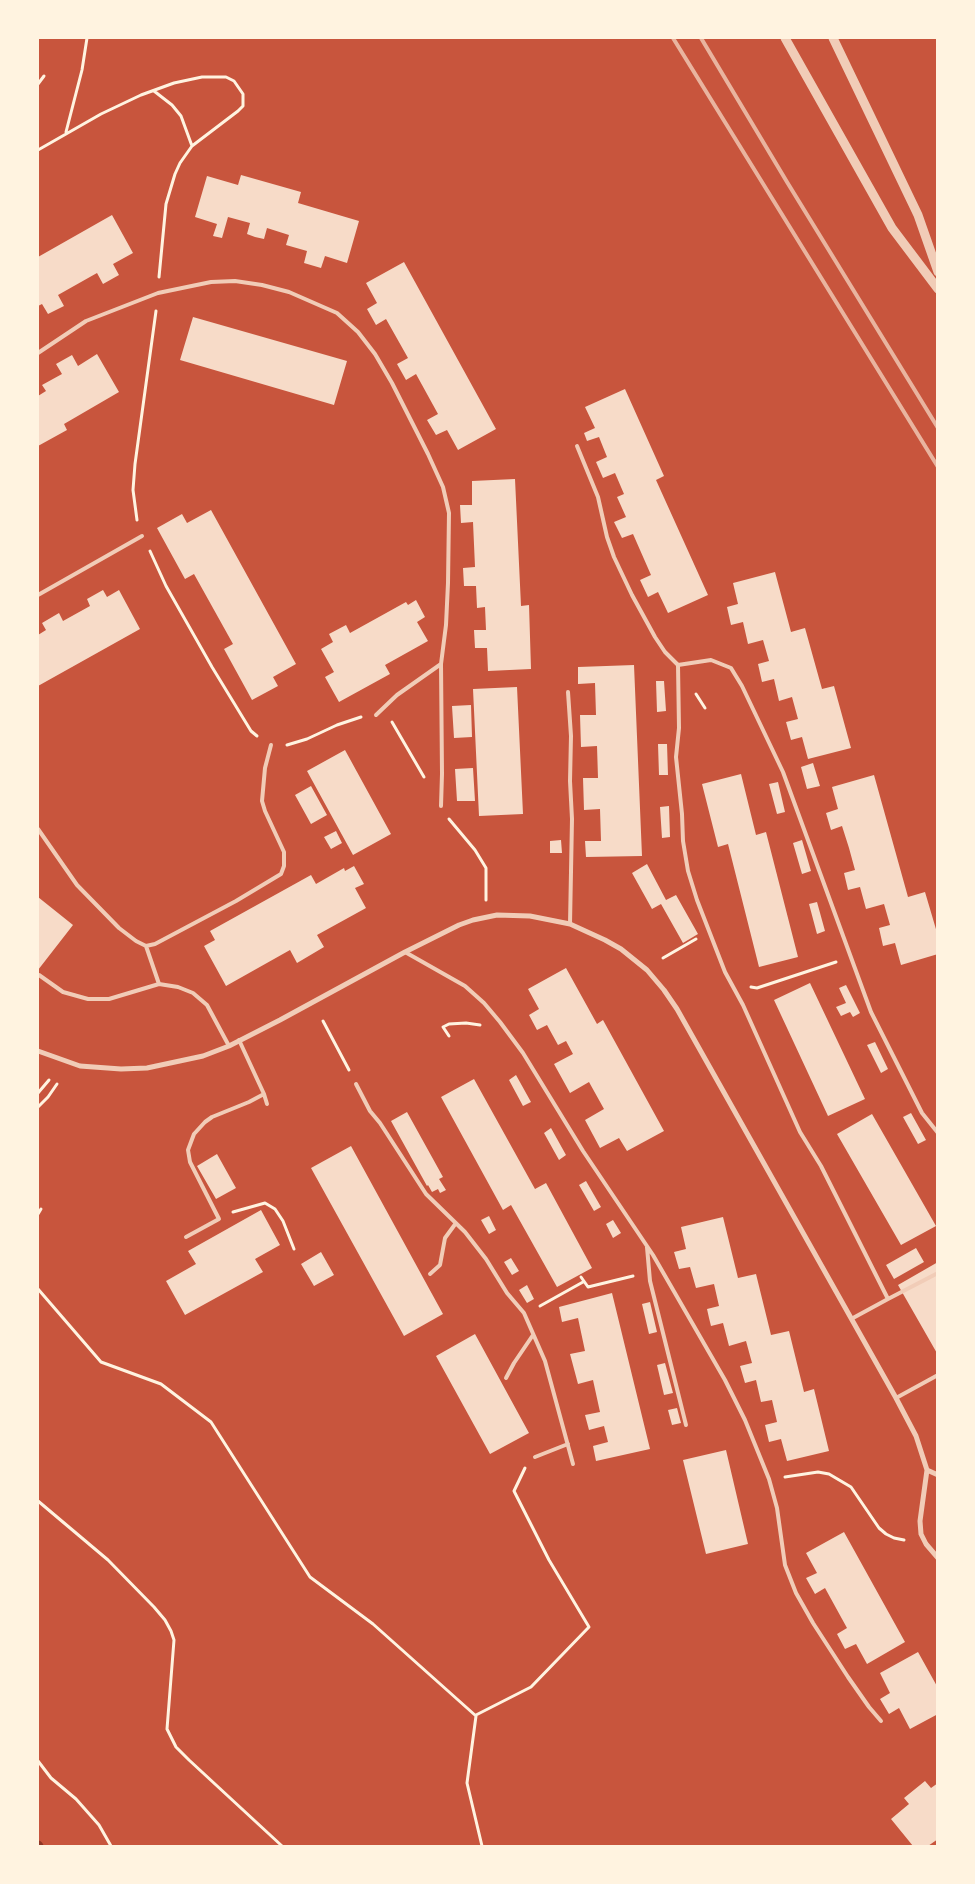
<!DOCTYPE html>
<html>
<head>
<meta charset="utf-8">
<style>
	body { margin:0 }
	#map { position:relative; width:975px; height:1884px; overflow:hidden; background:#c8553d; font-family:"Nunito Sans",sans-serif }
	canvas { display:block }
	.frame { position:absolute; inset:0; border:39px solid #fff3e0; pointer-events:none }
</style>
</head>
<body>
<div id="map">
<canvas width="975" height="1884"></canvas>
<div class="frame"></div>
</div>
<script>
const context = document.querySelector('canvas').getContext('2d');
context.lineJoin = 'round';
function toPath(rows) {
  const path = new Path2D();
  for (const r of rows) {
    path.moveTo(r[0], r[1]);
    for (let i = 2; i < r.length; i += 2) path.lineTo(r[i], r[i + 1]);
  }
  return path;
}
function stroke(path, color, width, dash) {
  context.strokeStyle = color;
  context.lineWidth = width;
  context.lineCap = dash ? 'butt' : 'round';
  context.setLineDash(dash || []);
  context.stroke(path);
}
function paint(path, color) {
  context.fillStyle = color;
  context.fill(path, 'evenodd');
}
const stream = toPath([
	[38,1845,39,1846]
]);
const building = toPath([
	[241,175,301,192,298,203,359,221,347,263,325,256,321,268,304,263,307,251,286,245,289,235,267,228,264,239,255,237,247,234,250,223,228,217,222,238,213,236,217,224,195,217,207,176,238,185],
	[112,215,133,253,113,264,119,275,103,284,97,273,58,295,64,306,48,314,42,304,38,306,38,257],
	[404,262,496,429,458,450,447,430,436,435,427,420,438,414,416,374,406,380,397,364,408,358,386,319,376,325,367,309,377,303,366,283],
	[193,317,347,361,334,405,180,360],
	[97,354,119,392,64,424,67,430,38,446,38,396,46,391,42,385,62,374,56,364,72,355,78,366],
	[625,389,664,476,656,480,708,595,668,613,658,592,648,597,640,580,651,575,633,534,622,538,614,522,626,517,617,497,624,494,615,473,603,478,596,462,607,457,599,437,587,441,584,433,595,428,585,407],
	[515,479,521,606,529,605,531,669,488,671,487,648,475,648,474,630,486,630,485,607,477,608,476,586,464,586,463,568,475,567,473,522,461,523,460,505,472,505,472,481],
	[211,510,296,664,273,677,278,686,252,700,224,649,233,644,194,574,185,579,157,528,182,514,187,523],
	[775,572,791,632,805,628,822,689,834,686,851,748,808,759,802,737,791,740,786,722,798,719,792,697,779,701,774,679,762,682,758,664,769,661,763,640,748,644,743,622,731,625,727,607,738,604,733,583],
	[103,590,107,597,119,590,140,629,38,686,38,635,46,630,42,623,59,613,63,621,90,606,87,599],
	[416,600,425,617,417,622,428,641,385,665,390,674,339,702,325,677,334,672,321,649,333,642,329,634,346,625,350,633,406,602,408,605],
	[634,665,642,856,586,857,585,841,601,841,600,809,584,810,583,778,598,778,597,746,581,747,580,715,596,715,595,683,578,684,578,667],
	[656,681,664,681,666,711,657,712],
	[517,687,523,814,479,816,473,689],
	[471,705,472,737,454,738,452,706],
	[658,744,667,744,668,775,659,775],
	[345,750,391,834,353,855,307,771],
	[813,763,820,786,807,789,801,767],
	[473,768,475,801,457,801,455,769],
	[741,774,756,835,766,832,798,957,759,967,728,844,718,847,702,784],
	[874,775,908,897,925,892,938,936,938,954,901,965,895,943,883,946,879,928,890,925,884,904,866,909,860,887,848,890,844,873,855,870,849,848,842,826,831,830,826,813,838,809,832,787],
	[778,782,785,812,777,814,769,784],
	[311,786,327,815,311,824,295,795],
	[669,806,670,837,662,838,660,807],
	[336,831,342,843,331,849,324,837],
	[561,840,562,853,550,853,550,841],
	[802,840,811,871,802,874,793,843],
	[647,864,666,900,676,895,698,934,683,943,661,904,652,909,632,873],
	[354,866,364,884,355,888,366,908,317,935,324,947,297,963,290,950,226,986,204,946,215,940,210,931,311,875,316,884,344,868,345,871],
	[38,897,73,925,38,970],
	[817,902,825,931,817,934,809,904],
	[566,968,597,1024,603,1020,664,1131,627,1151,619,1138,600,1148,585,1120,604,1109,589,1082,570,1093,554,1064,573,1054,566,1041,558,1045,547,1025,537,1030,529,1015,539,1009,528,989],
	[810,983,865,1099,828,1116,774,1000],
	[846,985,860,1013,853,1017,850,1012,841,1016,836,1007,846,1003,839,988],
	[875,1042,888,1069,881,1073,867,1045],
	[516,1075,531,1102,523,1106,509,1080],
	[474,1079,535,1189,546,1183,592,1268,557,1287,511,1205,503,1210,441,1097],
	[407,1112,443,1177,439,1179,446,1190,440,1193,438,1189,432,1192,428,1185,427,1186,391,1121],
	[911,1113,926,1140,918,1144,903,1117],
	[872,1114,936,1226,901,1245,837,1134],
	[551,1128,566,1155,559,1160,544,1133],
	[351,1146,443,1314,404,1336,311,1168],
	[217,1154,236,1188,216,1199,197,1166],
	[586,1181,601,1207,594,1211,579,1185],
	[261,1210,280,1245,255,1259,263,1272,185,1315,166,1281,196,1264,188,1251],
	[489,1216,496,1230,489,1234,481,1220],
	[723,1217,738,1278,756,1274,771,1335,789,1331,804,1392,814,1389,829,1451,787,1461,781,1439,769,1442,765,1425,777,1422,772,1400,761,1402,756,1380,745,1383,740,1366,752,1363,746,1341,729,1346,723,1323,711,1326,709,1318,707,1309,719,1306,714,1284,696,1288,690,1267,679,1269,674,1252,686,1249,681,1227],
	[613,1220,621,1233,613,1238,606,1224],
	[916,1248,924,1262,894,1279,886,1265],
	[321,1252,334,1275,314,1286,301,1264],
	[511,1258,519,1271,512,1275,504,1262],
	[938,1262,938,1355,898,1285],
	[527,1285,534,1299,527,1303,519,1290],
	[612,1293,650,1449,596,1461,593,1446,608,1442,604,1426,589,1430,585,1415,600,1412,593,1380,578,1384,570,1354,585,1351,578,1318,562,1322,559,1307],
	[650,1302,657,1332,649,1334,642,1304],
	[475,1334,529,1433,490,1454,436,1356],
	[665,1363,673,1393,664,1395,657,1365],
	[677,1408,681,1423,672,1425,668,1410],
	[726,1450,748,1544,706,1554,683,1460],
	[844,1532,905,1642,867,1664,856,1644,845,1649,837,1634,847,1628,825,1588,815,1594,806,1578,817,1573,806,1553],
	[918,1652,938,1688,938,1714,910,1729,899,1708,889,1714,880,1699,890,1693,880,1673],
	[925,1781,931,1788,938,1783,938,1839,928,1846,913,1846,891,1819,909,1804,904,1798]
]);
const path = toPath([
	[38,84,44,76],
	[154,91,172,105,181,116,192,146],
	[66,132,82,70,87,38],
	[38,150,101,114,141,95,174,83,202,77,226,77,234,81,243,94,243,106,238,111,192,146,180,163,175,174,166,204,159,277],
	[137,520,133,490,135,464,156,311],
	[150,551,166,586,212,667,251,731,257,736],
	[696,694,705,708],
	[392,722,424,777],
	[287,745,307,739,337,725,361,717],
	[449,819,475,850,486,868,486,900],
	[663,958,696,939],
	[751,987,757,988,836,962],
	[323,1021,349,1070],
	[449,1036,443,1027,449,1024,466,1023,480,1025],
	[38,1093,49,1080],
	[38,1107,48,1097,57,1084],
	[233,1212,265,1203,275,1209,283,1221,294,1249],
	[38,1214,41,1209],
	[581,1277,588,1287,633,1276],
	[38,1289,101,1362,161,1384,211,1422,310,1577,373,1624,476,1716,467,1783,482,1846],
	[540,1306,583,1282],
	[785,1477,818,1472,829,1474,851,1487,879,1528,886,1534,894,1538,904,1540],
	[38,1501,108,1560,154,1607,165,1620,171,1631,174,1640,167,1729,176,1747,189,1760,282,1846],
	[476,1715,531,1687,589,1627,549,1560,514,1491,525,1468],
	[38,1761,51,1778,76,1799,99,1825,111,1846]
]);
const service = toPath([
	[38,353,86,321,158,293,211,282,235,281,262,285,289,292,337,313,358,332,375,354,392,383,428,454,443,487,449,513,448,583,446,625,441,664,442,774,441,806],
	[577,446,598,497,607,537,614,557,632,595,655,637,665,652,678,665],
	[38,595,142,536],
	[568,692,571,736,570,781,572,819,570,924],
	[376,715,397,695,441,664],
	[38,829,77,885,119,928,136,941,146,946,155,944,236,901,281,874,284,866,284,852,265,811,262,801,265,768,271,745],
	[146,946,159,984],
	[405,952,465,986,484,1003,500,1022,523,1053,583,1151,653,1255,725,1380,745,1420,769,1479,777,1508,785,1565,796,1593,813,1623,848,1677,869,1707,881,1721],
	[39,975,63,992,88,999,109,999,159,984,178,987,193,993,207,1005,229,1046],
	[239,1040,264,1094,267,1104],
	[356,1084,370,1111,380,1123,426,1194,465,1232,486,1259,507,1293,524,1313,545,1361,573,1464],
	[186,1237,219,1219,190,1162,188,1150,194,1134,205,1122,212,1117,249,1102,264,1094],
	[647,1247,650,1281,686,1425],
	[430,1274,440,1265,445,1238,456,1223],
	[888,1299,936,1274],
	[853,1318,888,1299,821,1166,800,1132,743,1005,725,972,697,900,688,871,683,841,682,814,676,757,679,728,678,665,711,660,731,668,742,686,783,772,871,1012,922,1113,938,1133],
	[506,1378,514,1363,533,1335],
	[896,1398,938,1375],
	[535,1457,568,1444]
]);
const minor = toPath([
	[38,1051,80,1066,121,1069,147,1068,203,1056,229,1046,280,1020,405,952,459,925,473,920,497,915,530,916,570,924,605,940,621,949,647,970,664,990,677,1009,896,1398,916,1436,927,1470,920,1521,921,1534,926,1544,938,1558],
	[927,1470,938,1475]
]);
const tertiary = toPath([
	[785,38,892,228,938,289],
	[833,38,918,215,938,272]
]);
const rail = toPath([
	[673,38,938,467],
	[701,38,787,182,938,428]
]);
stroke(stream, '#8f3625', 9);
paint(building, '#f7dbc8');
stroke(path, '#fff3e0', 3);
stroke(service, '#f1ccb7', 4);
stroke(minor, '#f1ccb7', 5);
stroke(tertiary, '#f1ccb7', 9);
stroke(rail, '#e9b49f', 4);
</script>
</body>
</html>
